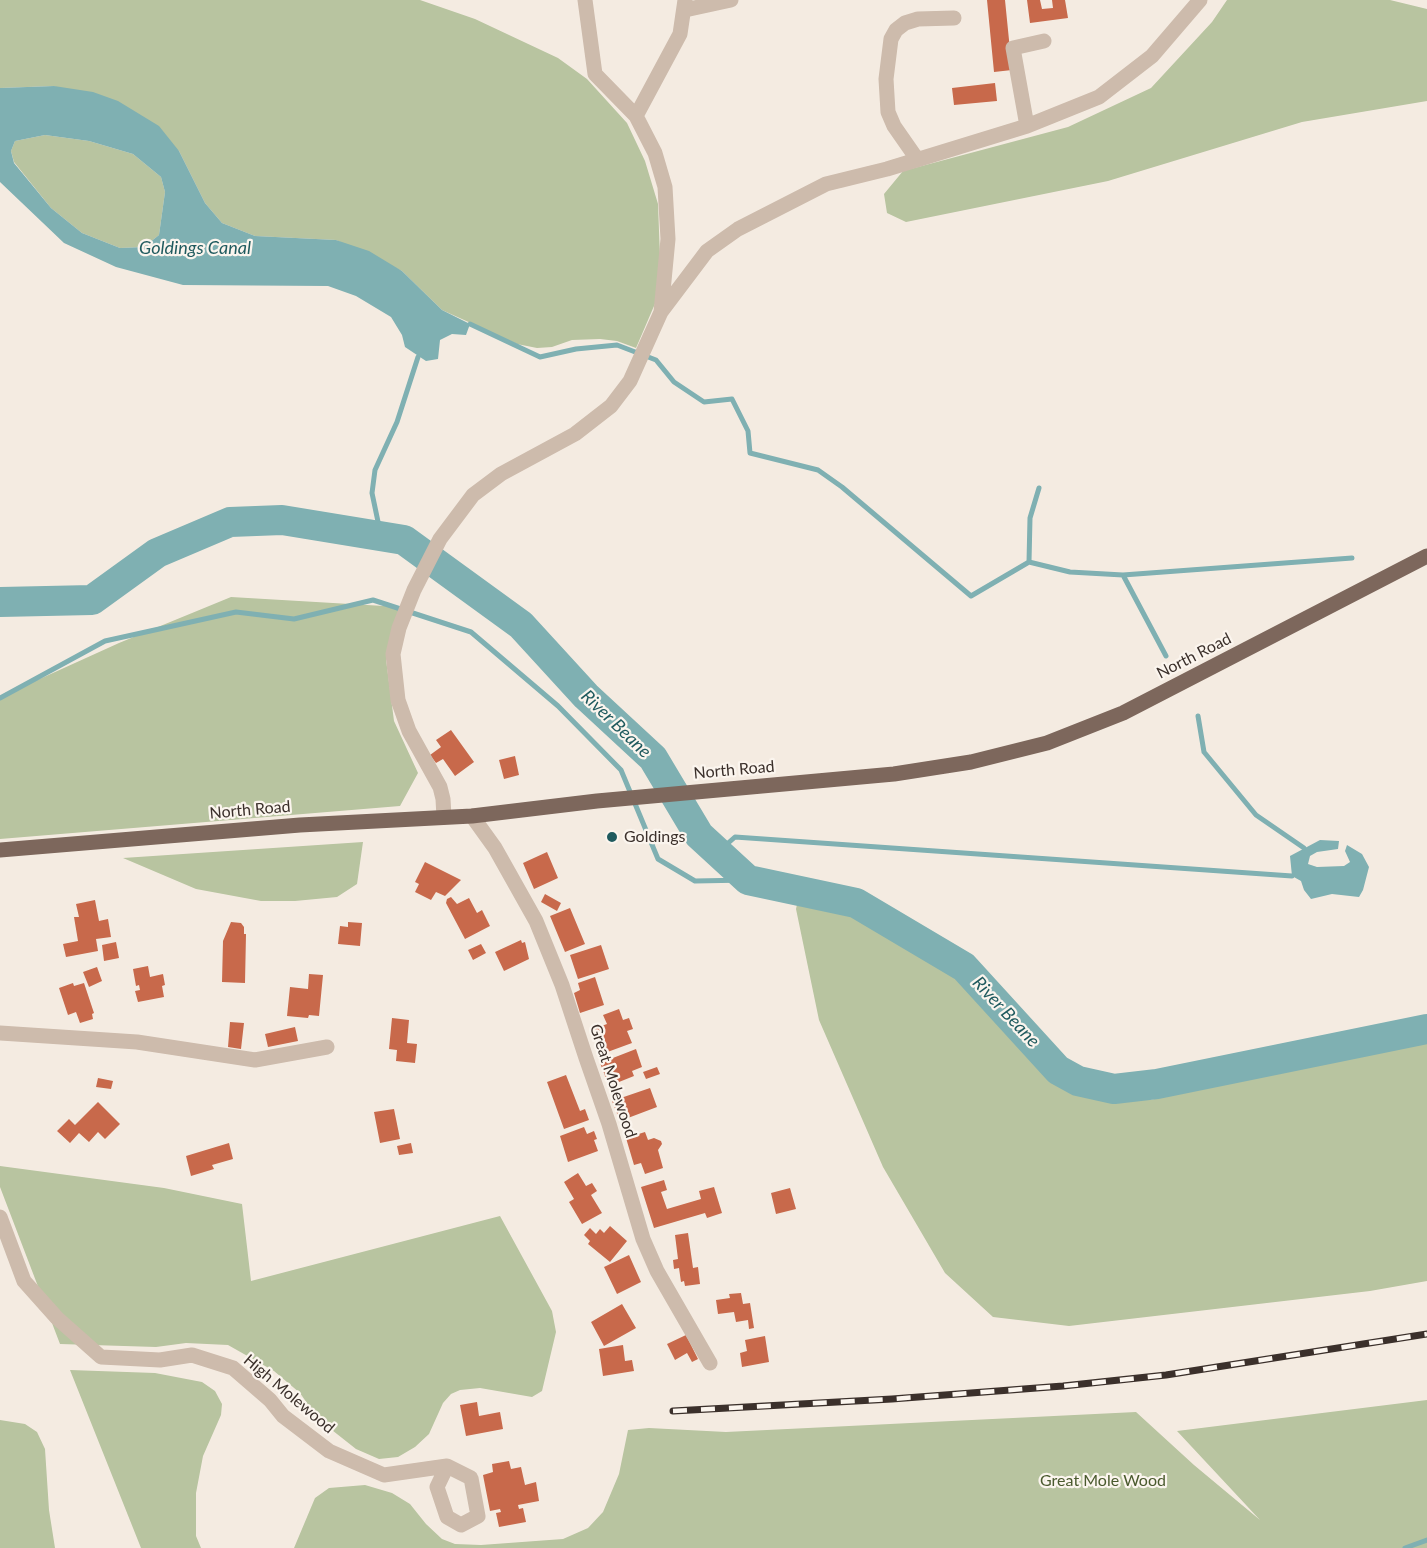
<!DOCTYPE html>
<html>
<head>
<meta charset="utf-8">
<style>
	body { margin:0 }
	canvas { display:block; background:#f4ebe1 }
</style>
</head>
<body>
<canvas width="1427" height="1548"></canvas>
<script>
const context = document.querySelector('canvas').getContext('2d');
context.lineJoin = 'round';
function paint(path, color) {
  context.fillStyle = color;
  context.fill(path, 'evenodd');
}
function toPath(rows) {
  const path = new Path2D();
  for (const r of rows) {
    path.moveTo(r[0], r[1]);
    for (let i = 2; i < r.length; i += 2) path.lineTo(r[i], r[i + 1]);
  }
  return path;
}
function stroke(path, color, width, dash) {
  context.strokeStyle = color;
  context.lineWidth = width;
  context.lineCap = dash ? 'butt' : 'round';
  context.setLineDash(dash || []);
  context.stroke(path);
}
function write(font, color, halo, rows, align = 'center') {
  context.font = font + ' Lato,sans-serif';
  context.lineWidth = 4.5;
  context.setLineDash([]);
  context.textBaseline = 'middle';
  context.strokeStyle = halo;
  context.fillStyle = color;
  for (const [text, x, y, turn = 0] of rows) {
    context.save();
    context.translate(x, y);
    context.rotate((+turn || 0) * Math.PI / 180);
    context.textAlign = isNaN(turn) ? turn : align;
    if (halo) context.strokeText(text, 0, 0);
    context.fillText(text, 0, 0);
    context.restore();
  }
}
const green = toPath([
	[0,0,420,0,475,19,558,58,587,79,627,123,645,161,658,204,660,257,657,299,636,348,617,341,600,339,572,340,552,347,537,348,517,344,442,310,402,271,336,240,255,236,222,223,205,203,179,151,54,86,0,88],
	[1227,0,1390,0,1427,9,1427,101,1302,122,1108,181,906,222,887,213,884,194,903,171,1068,127,1151,88,1212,22],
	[45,135,89,141,133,154,161,177,165,192,159,235,144,247,120,248,82,233,51,208,14,162,11,151,15,141],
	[231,597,401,607,386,659,394,721,418,773,400,806,0,839,0,697,119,643],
	[363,842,357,884,337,897,295,901,261,901,196,889,123,858],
	[801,887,925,941,980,988,1039,1063,1095,1096,1150,1100,1427,1039,1427,1281,1370,1291,1069,1326,993,1317,945,1273,883,1167,819,1020,796,909],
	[0,1166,164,1188,242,1204,251,1281,500,1216,552,1311,556,1332,542,1391,532,1397,480,1388,460,1390,451,1394,443,1403,429,1434,415,1447,398,1457,379,1459,356,1449,318,1419,300,1393,274,1371,228,1345,186,1343,156,1347,60,1344,0,1187],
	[70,1370,155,1373,202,1382,215,1391,222,1404,221,1415,203,1456,196,1493,196,1536,201,1548,141,1548],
	[1427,1400,1427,1548,294,1548,315,1498,329,1488,365,1485,392,1493,410,1504,426,1524,442,1539,455,1544,481,1545,563,1539,588,1528,603,1512,619,1474,628,1430,649,1428,726,1432,1136,1412,1194,1465,1260,1520,1177,1431],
	[0,1420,25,1424,37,1432,45,1449,49,1510,55,1548,0,1548]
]);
const water = toPath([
	[54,86,93,92,118,101,159,126,179,151,205,203,222,223,255,236,336,240,369,251,402,271,442,310,470,324,466,335,452,334,440,340,438,359,426,361,405,347,402,335,391,317,356,296,328,286,183,285,116,267,64,243,0,182,0,88],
	[45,135,89,141,133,154,161,177,165,192,159,235,144,247,120,248,82,233,51,208,14,163,11,151,15,141],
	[1320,840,1339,841,1338,849,1317,852,1310,856,1308,864,1317,867,1344,866,1350,862,1345,851,1347,845,1362,854,1369,867,1363,890,1359,897,1332,894,1311,899,1304,890,1301,881,1292,876,1290,856]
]);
const stream = toPath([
	[470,324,540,357,576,349,617,345,656,360,674,382,704,402,732,399,748,431,750,453,818,470,842,487,971,596,1029,562,1070,572,1123,575,1352,558],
	[381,536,372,493,375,470,397,422,418,357],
	[1029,562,1030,518,1039,488],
	[1123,575,1166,656],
	[0,698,105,641,236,612,294,619,373,600,471,632,558,706,621,770,658,859,695,881,748,880],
	[1198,716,1204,752,1256,815,1304,848],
	[718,852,735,837,1292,876],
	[1405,1548,1427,1540]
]);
const river = toPath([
	[0,602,92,600,157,553,230,522,282,520,404,540,521,625,586,696,653,758,699,835,748,880,856,903,964,967,1058,1070,1078,1081,1114,1089,1157,1084,1427,1029]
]);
const building = toPath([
	[987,0,1005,0,1012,70,994,72],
	[1027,0,1040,0,1042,9,1053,8,1052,0,1065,0,1068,18,1030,23],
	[995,83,997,101,954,105,952,88],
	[451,730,474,762,455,776,443,759,436,763,430,755,441,747,436,740],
	[515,756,519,775,504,779,499,760],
	[547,852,558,878,534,889,523,863],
	[425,862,461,880,445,896,436,892,431,900,415,892,419,884,415,882],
	[545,894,561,903,557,911,541,902],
	[451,897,457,904,469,898,477,913,482,910,490,926,465,939,446,903,447,899],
	[95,900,99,921,108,919,111,937,96,939,98,951,66,957,63,944,78,941,74,917,79,917,76,904],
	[570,908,585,944,565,952,550,916],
	[231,922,241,923,244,927,244,934,246,934,245,983,222,982,223,941],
	[348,922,362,923,360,946,338,944,340,926,348,927],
	[521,940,522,943,525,942,529,959,504,971,495,952],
	[116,942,119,958,104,961,102,945],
	[481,944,486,953,473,960,468,950],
	[601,945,609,969,578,979,570,955],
	[148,966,150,977,163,974,165,985,162,986,164,997,138,1002,135,991,140,990,139,985,136,986,133,969],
	[97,967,102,981,89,987,83,972],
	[309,974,323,975,319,1016,309,1015,308,1018,287,1016,290,987,308,989],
	[595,977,604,1005,580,1013,574,993,580,990,578,983],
	[73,983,74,986,84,983,94,1013,92,1014,93,1019,80,1023,76,1012,68,1015,59,988],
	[619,1009,623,1020,629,1018,633,1029,627,1031,632,1043,602,1054,593,1029,607,1024,603,1015],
	[392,1018,409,1020,407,1043,417,1044,415,1063,396,1061,397,1050,389,1049],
	[230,1022,244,1023,241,1049,228,1047],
	[295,1027,298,1041,268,1047,265,1034],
	[636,1049,642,1067,632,1071,634,1076,609,1086,600,1063],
	[657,1067,660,1074,646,1079,643,1072],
	[566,1075,580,1111,585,1109,589,1120,564,1129,547,1082],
	[98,1078,113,1081,111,1089,96,1087],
	[650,1088,657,1107,620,1121,612,1101],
	[98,1102,120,1124,105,1139,98,1132,89,1142,79,1133,70,1143,57,1131,69,1119,75,1125],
	[394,1109,400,1139,380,1143,374,1112],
	[584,1127,587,1134,594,1131,597,1139,594,1140,598,1151,568,1162,560,1136],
	[645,1132,648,1140,654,1138,661,1141,662,1144,658,1150,663,1168,645,1174,641,1163,634,1165,626,1138],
	[229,1143,233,1159,212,1165,214,1169,191,1176,186,1156],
	[411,1143,413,1153,399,1155,397,1146],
	[578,1173,586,1186,592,1183,597,1191,591,1195,602,1213,582,1224,569,1202,574,1199,564,1182],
	[664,1180,667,1190,661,1192,667,1209,701,1199,699,1191,714,1187,722,1213,707,1218,705,1213,654,1228,641,1187],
	[790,1188,796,1209,776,1214,771,1193],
	[610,1226,627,1241,610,1262,588,1244,590,1241,584,1235,590,1228,596,1234,600,1229,604,1233],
	[688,1233,693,1268,698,1267,700,1284,685,1286,684,1281,681,1282,679,1268,674,1269,673,1260,678,1259,675,1235],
	[629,1255,641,1282,617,1294,604,1267],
	[741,1293,743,1304,750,1303,754,1328,749,1329,748,1320,736,1322,734,1312,718,1314,716,1300,730,1298,729,1294],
	[622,1304,636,1328,604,1346,591,1322],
	[686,1335,698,1359,692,1362,687,1353,675,1360,667,1344],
	[765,1336,769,1362,742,1367,740,1353,747,1351,745,1340],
	[623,1345,625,1361,632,1360,634,1371,603,1376,599,1349],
	[477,1402,479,1416,500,1412,503,1429,466,1436,460,1405],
	[509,1461,511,1469,521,1467,525,1485,536,1482,539,1501,518,1505,519,1509,523,1508,526,1522,499,1527,496,1513,501,1512,500,1509,490,1511,483,1475,493,1472,492,1464]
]);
const minor = toPath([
	[585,0,595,74,636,116,655,153,665,187,668,239,661,312],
	[685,10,731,0],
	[636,116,680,34,685,0],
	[1027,126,1013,48,1044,41],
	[917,159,894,126,888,112,886,79,891,39,896,30,905,23,918,19,954,18],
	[472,816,495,848,536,921,562,985,586,1058,609,1124,643,1239,657,1271,710,1363],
	[444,817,443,799,440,787,409,731,398,700,393,654,399,628,414,590,440,539,473,495,501,474,575,434,611,406,630,381,661,312,707,251,738,229,826,184,887,169,1027,126,1099,97,1152,56,1200,0],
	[0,1033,137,1042,255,1060,327,1047],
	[0,1217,24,1281,57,1318,101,1357,160,1360,192,1355,233,1368,270,1400,283,1416,329,1451,384,1475,447,1466],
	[447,1466,471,1478,478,1516,461,1525,447,1517,437,1487,447,1466]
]);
const major = toPath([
	[0,850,300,825,472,816,597,801,894,774,971,762,1047,743,1123,713,1427,556]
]);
const rail = toPath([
	[673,1411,892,1399,1063,1386,1166,1375,1427,1334]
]);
const markers = [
	[612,837,6,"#1f5a5e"]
];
const streetNames = [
	["North Road",1194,656,-27],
	["North Road",734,770,-5],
	["North Road",250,810,-5],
	["Great Molewood",613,1081,72],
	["High Molewood",289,1394,40]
];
const poiNames = [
	["Goldings",624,837]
];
const parkNames = [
	["Great Mole Wood",1103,1481]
];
const waterNames = [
	["Goldings Canal",195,248],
	["River Beane",616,724,44],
	["River Beane",1006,1012,47]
];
paint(green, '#b8c4a0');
paint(water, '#7fb0b2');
stroke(stream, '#7fb0b2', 5);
stroke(river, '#7fb0b2', 30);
paint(building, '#c8694b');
stroke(minor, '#cdbbac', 15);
stroke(major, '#7d675c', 15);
stroke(rail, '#3b302b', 7);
stroke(rail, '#fbf5ee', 4.5, [14]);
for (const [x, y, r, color] of markers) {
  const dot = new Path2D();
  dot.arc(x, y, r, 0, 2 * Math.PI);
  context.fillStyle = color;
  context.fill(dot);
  stroke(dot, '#fbf5ee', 2);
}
write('16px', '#3b302b', '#fbf5ee', streetNames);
write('16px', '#3b302b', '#fbf5ee', poiNames, 'left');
write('16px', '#4a5a2e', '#fbf5ee', parkNames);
write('italic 18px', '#1f5a5e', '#fbf5ee', waterNames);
</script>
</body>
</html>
